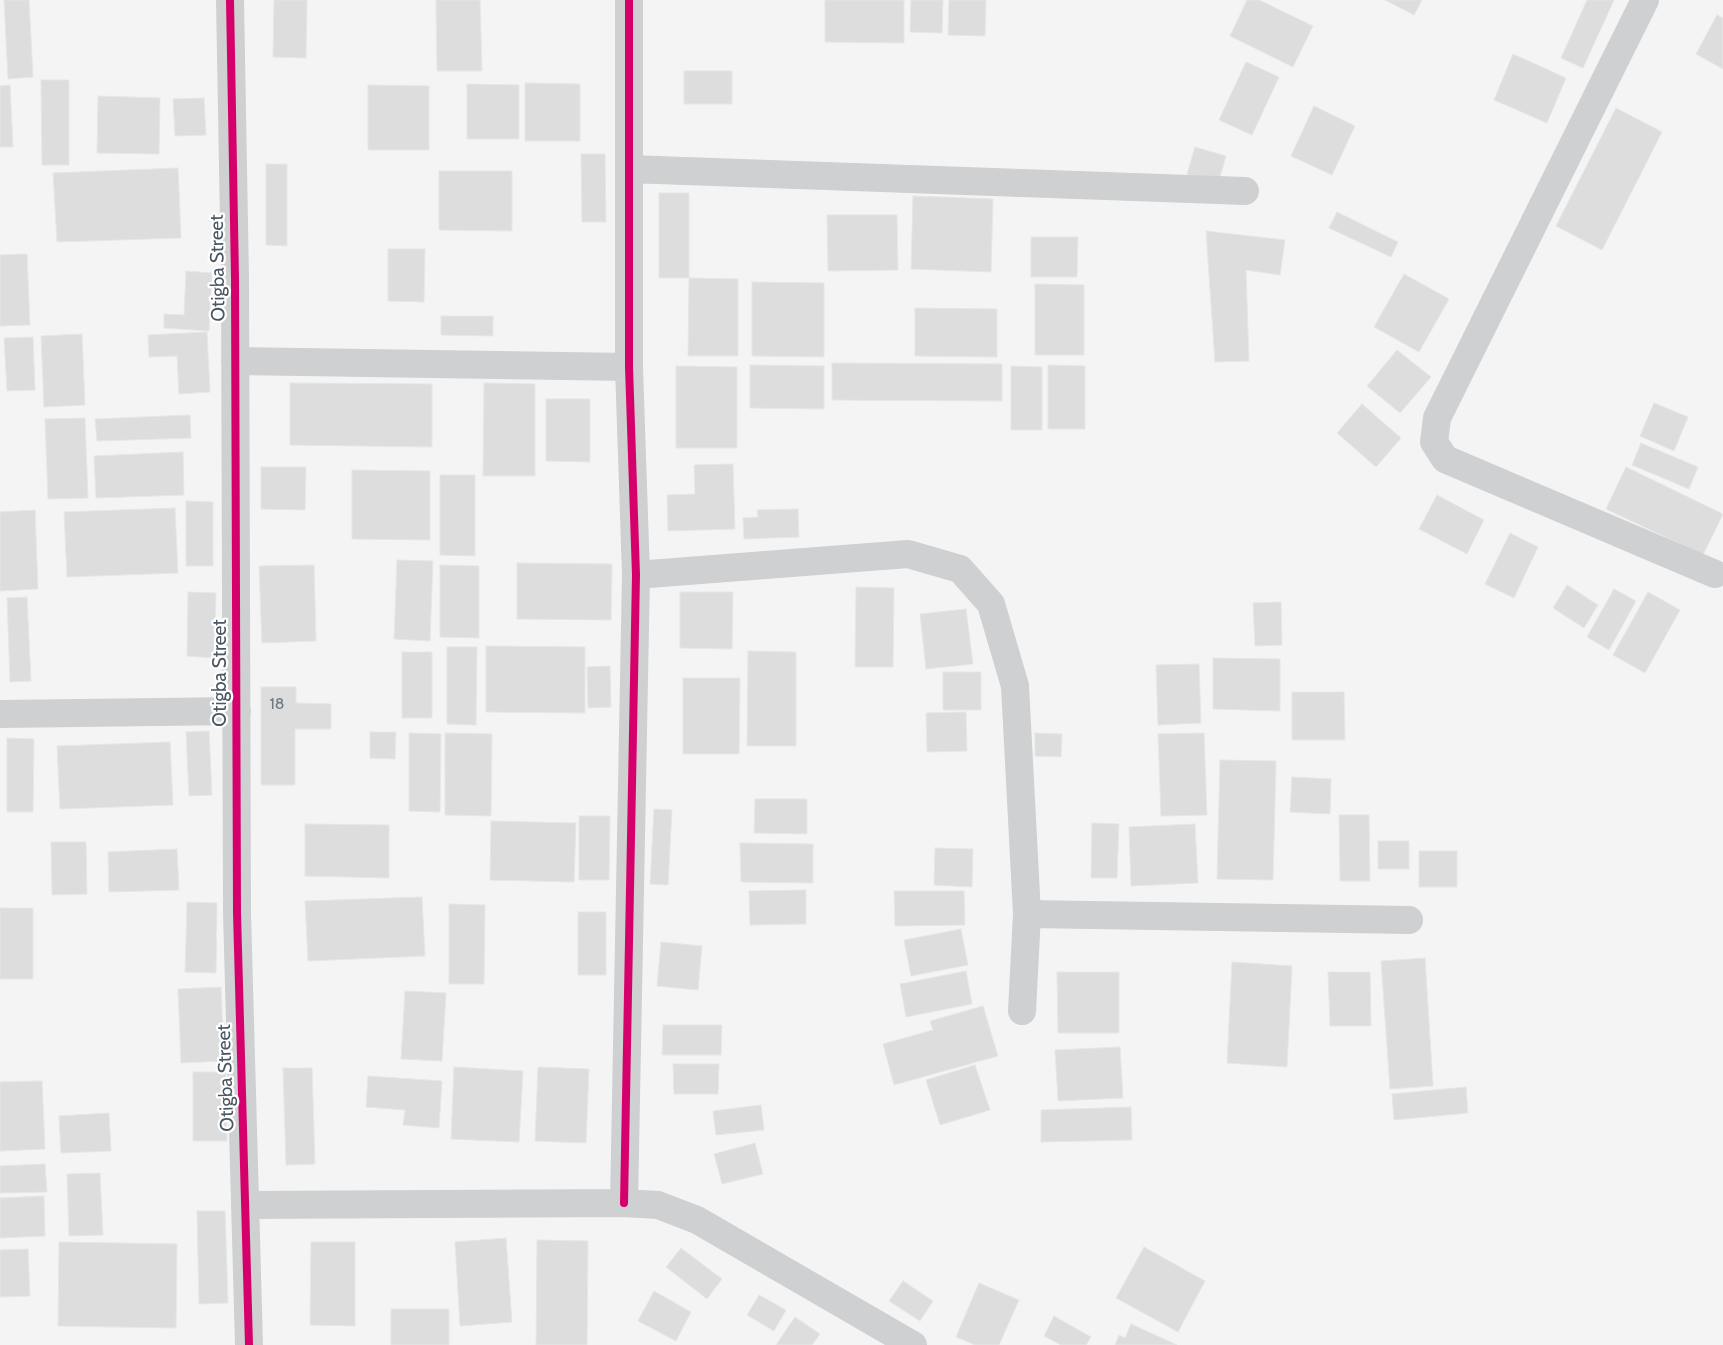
<!DOCTYPE html>
<html>
<head>
<meta charset="utf-8">
<style>
	body { margin:0 }
	canvas { display:block; background:#f4f4f4 }
</style>
</head>
<body>
<canvas width="1723" height="1345"></canvas>
<script>
const context = document.querySelector('canvas').getContext('2d');
context.lineJoin = 'round';
function paint(path, color) {
  context.fillStyle = color;
  context.fill(path, 'evenodd');
}
function toPath(rows) {
  const path = new Path2D();
  for (const r of rows) {
    path.moveTo(r[0], r[1]);
    for (let i = 2; i < r.length; i += 2) path.lineTo(r[i], r[i + 1]);
  }
  return path;
}
function stroke(path, color, width, dash) {
  context.strokeStyle = color;
  context.lineWidth = width;
  context.lineCap = dash ? 'butt' : 'round';
  context.setLineDash(dash || []);
  context.stroke(path);
}
function write(font, color, halo, rows, align = 'center') {
  context.font = font + ' Cabin,sans-serif';
  context.lineWidth = 4.5;
  context.setLineDash([]);
  context.textBaseline = 'middle';
  context.strokeStyle = halo;
  context.fillStyle = color;
  for (const [text, x, y, turn = 0] of rows) {
    context.save();
    context.translate(x, y);
    context.rotate((+turn || 0) * Math.PI / 180);
    context.textAlign = isNaN(turn) ? turn : align;
    if (halo) context.strokeText(text, 0, 0);
    context.fillText(text, 0, 0);
    context.restore();
  }
}
const building = toPath([
	[4,0,29,0,33,77,8,79,4,0],
	[274,0,307,0,306,58,273,57,274,0],
	[436,0,480,0,482,71,437,71,436,0],
	[825,0,904,0,904,43,825,42,825,0],
	[911,0,943,0,942,33,910,32,911,0],
	[949,0,986,0,985,36,948,35,949,0],
	[1247,0,1259,0,1313,26,1293,67,1230,36,1247,0],
	[1385,0,1422,0,1414,15,1385,0],
	[1587,0,1614,0,1583,68,1561,58,1587,0],
	[1717,15,1723,18,1723,69,1696,54,1717,15],
	[1513,54,1566,78,1547,123,1494,100,1513,54],
	[1246,62,1279,77,1252,135,1219,120,1246,62],
	[684,71,732,71,732,104,684,104,684,71],
	[41,80,69,80,69,165,42,165,41,80],
	[525,83,580,84,580,141,525,141,525,83],
	[467,84,519,85,519,139,467,139,467,84],
	[10,85,13,147,0,147,0,86,10,85],
	[368,85,429,86,429,150,368,150,368,85],
	[98,96,160,98,159,154,97,153,98,96],
	[204,98,206,135,175,136,173,99,204,98],
	[1314,106,1355,126,1332,175,1291,156,1314,106],
	[1616,108,1662,132,1602,250,1556,226,1616,108],
	[1195,147,1226,156,1218,184,1187,174,1195,147],
	[581,154,605,154,606,222,582,222,581,154],
	[266,164,287,164,287,246,266,245,266,164],
	[178,168,181,238,57,242,53,173,178,168],
	[439,171,512,171,512,231,439,230,439,171],
	[659,193,689,193,689,278,659,278,659,193],
	[913,196,993,199,991,272,911,269,913,196],
	[1337,212,1398,242,1391,257,1329,228,1337,212],
	[827,215,897,215,898,270,828,271,827,215],
	[1206,231,1285,240,1280,275,1246,270,1249,361,1215,362,1206,231],
	[1031,237,1078,237,1077,277,1031,277,1031,237],
	[388,249,425,249,424,302,388,301,388,249],
	[27,254,30,325,0,326,0,255,27,254],
	[186,271,212,273,209,331,164,328,164,314,184,315,186,271],
	[1404,274,1449,299,1419,352,1374,327,1404,274],
	[689,278,738,279,738,356,688,356,689,278],
	[752,282,824,283,824,357,752,356,752,282],
	[1035,284,1084,285,1084,355,1035,355,1035,284],
	[915,308,997,309,997,357,915,356,915,308],
	[441,316,493,316,493,336,441,335,441,316],
	[207,332,210,392,179,394,177,356,149,357,148,335,207,332],
	[82,334,85,405,44,407,41,336,82,334],
	[33,337,35,390,7,391,4,338,33,337],
	[1397,350,1431,377,1400,413,1367,386,1397,350],
	[832,363,1002,364,1002,401,832,400,832,363],
	[750,365,824,366,824,409,750,408,750,365],
	[1048,365,1085,366,1085,429,1048,429,1048,365],
	[676,366,737,367,737,448,676,448,676,366],
	[1011,366,1042,367,1042,430,1011,430,1011,366],
	[290,383,432,384,432,447,290,445,290,383],
	[484,383,535,384,535,476,483,476,484,383],
	[546,399,590,399,590,462,546,461,546,399],
	[1654,403,1688,417,1674,451,1640,436,1654,403],
	[1362,404,1401,438,1376,467,1337,433,1362,404],
	[190,415,191,438,97,441,95,419,190,415],
	[85,418,88,498,48,499,45,419,85,418],
	[1641,443,1698,467,1689,489,1632,465,1641,443],
	[183,452,184,495,96,498,94,456,183,452],
	[733,464,735,529,668,531,667,495,695,494,694,465,733,464],
	[261,467,306,467,305,510,261,509,261,467],
	[1626,467,1723,514,1703,555,1606,509,1626,467],
	[352,470,430,471,430,540,352,539,352,470],
	[440,475,475,475,475,556,440,555,440,475],
	[1437,495,1484,520,1467,554,1419,529,1437,495],
	[186,501,213,502,213,566,186,566,186,501],
	[175,508,178,573,67,577,64,512,175,508],
	[798,509,799,537,744,539,743,518,758,517,757,510,798,509],
	[35,510,38,589,0,591,0,512,35,510],
	[1510,533,1538,547,1514,598,1485,584,1510,533],
	[397,560,433,561,430,641,394,639,397,560],
	[517,563,612,564,611,620,517,619,517,563],
	[314,565,316,641,262,643,259,566,314,565],
	[440,565,479,566,479,638,440,637,440,565],
	[1567,585,1598,605,1584,628,1553,608,1567,585],
	[856,587,894,588,893,667,855,667,856,587],
	[1614,589,1636,601,1609,650,1587,637,1614,589],
	[188,592,216,593,214,658,187,656,188,592],
	[680,592,733,592,732,649,680,648,680,592],
	[1648,592,1680,610,1645,673,1613,655,1648,592],
	[27,597,31,681,10,682,7,598,27,597],
	[1281,602,1282,645,1255,646,1253,603,1281,602],
	[966,609,973,664,926,669,920,614,966,609],
	[486,646,585,647,585,713,486,712,486,646],
	[447,647,477,647,476,725,447,724,447,647],
	[748,651,796,652,796,746,747,746,748,651],
	[402,652,432,652,432,718,402,718,402,652],
	[1213,658,1280,659,1280,711,1213,709,1213,658],
	[1199,664,1201,723,1158,725,1156,665,1199,664],
	[610,666,611,707,588,708,587,667,610,666],
	[943,672,981,672,981,710,943,710,943,672],
	[683,678,740,678,739,754,683,754,683,678],
	[261,687,296,687,296,703,331,704,331,729,295,729,295,785,261,785,261,687],
	[1292,692,1344,692,1345,740,1292,740,1292,692],
	[966,712,967,751,927,752,926,713,966,712],
	[209,731,212,795,189,796,186,732,209,731],
	[370,732,396,732,395,759,370,758,370,732],
	[409,733,441,734,440,812,409,811,409,733],
	[445,733,492,734,491,816,445,815,445,733],
	[1035,733,1062,734,1061,757,1035,756,1035,733],
	[1204,733,1207,815,1161,816,1158,734,1204,733],
	[7,738,34,739,33,812,7,812,7,738],
	[170,742,173,805,60,809,57,746,170,742],
	[1220,760,1276,761,1273,880,1217,879,1220,760],
	[1292,777,1331,779,1330,814,1290,812,1292,777],
	[755,799,807,799,807,834,754,833,755,799],
	[654,809,672,810,668,885,650,884,654,809],
	[1339,815,1369,815,1370,881,1340,881,1339,815],
	[579,816,610,816,609,880,579,880,579,816],
	[491,821,576,823,574,882,490,880,491,821],
	[1092,823,1119,824,1117,878,1091,878,1092,823],
	[305,824,389,825,389,878,305,876,305,824],
	[1195,824,1198,883,1131,886,1129,827,1195,824],
	[1378,841,1409,841,1409,869,1378,869,1378,841],
	[51,842,86,842,87,894,52,895,51,842],
	[740,843,813,844,813,883,741,882,740,843],
	[935,848,973,849,972,887,934,885,935,848],
	[177,849,179,890,109,892,108,852,177,849],
	[1419,851,1457,851,1457,887,1419,887,1419,851],
	[806,890,806,924,750,925,749,891,806,890],
	[894,891,964,891,965,925,895,926,894,891],
	[422,897,425,956,308,961,305,901,422,897],
	[187,902,217,903,216,973,185,972,187,902],
	[449,904,485,905,484,984,449,984,449,904],
	[0,908,33,908,33,979,0,979,0,908],
	[578,912,606,912,606,975,578,975,578,912],
	[961,929,968,965,911,976,904,940,961,929],
	[661,942,702,946,698,990,657,986,661,942],
	[1425,958,1433,1086,1390,1089,1381,961,1425,958],
	[1232,962,1292,966,1287,1067,1227,1063,1232,962],
	[966,971,972,1004,906,1017,900,984,966,971],
	[1057,972,1119,972,1119,1033,1058,1033,1057,972],
	[1328,972,1370,972,1371,1026,1330,1026,1328,972],
	[221,987,224,1061,181,1063,178,989,221,987],
	[405,991,446,993,442,1061,401,1059,405,991],
	[983,1006,998,1056,894,1085,883,1044,933,1030,930,1021,983,1006],
	[663,1025,722,1025,721,1055,662,1055,663,1025],
	[1120,1047,1123,1098,1058,1101,1055,1050,1120,1047],
	[673,1064,719,1064,718,1094,674,1094,673,1064],
	[975,1065,990,1110,940,1125,926,1080,975,1065],
	[454,1067,523,1071,519,1142,451,1139,454,1067],
	[538,1067,589,1069,586,1143,535,1141,538,1067],
	[283,1068,312,1068,315,1164,286,1165,283,1068],
	[193,1072,226,1072,227,1141,193,1141,193,1072],
	[368,1076,442,1081,439,1128,403,1125,405,1110,366,1107,368,1076],
	[42,1081,45,1149,0,1151,0,1082,42,1081],
	[1466,1087,1468,1113,1394,1120,1392,1094,1466,1087],
	[761,1105,764,1130,716,1135,713,1111,761,1105],
	[1131,1107,1132,1140,1041,1142,1041,1110,1131,1107],
	[109,1113,111,1151,61,1153,59,1116,109,1113],
	[755,1143,763,1174,722,1184,714,1154,755,1143],
	[45,1164,47,1192,0,1193,0,1166,45,1164],
	[100,1173,103,1235,69,1236,67,1174,100,1173],
	[44,1196,45,1236,0,1238,0,1198,44,1196],
	[197,1211,225,1211,228,1303,199,1304,197,1211],
	[506,1238,512,1322,460,1326,455,1242,506,1238],
	[537,1240,588,1241,587,1345,536,1345,537,1240],
	[59,1242,177,1244,176,1328,58,1326,59,1242],
	[311,1242,355,1242,355,1326,310,1325,311,1242],
	[1144,1247,1205,1281,1178,1332,1116,1298,1144,1247],
	[681,1248,722,1279,707,1299,666,1267,681,1248],
	[28,1249,30,1296,0,1297,0,1250,28,1249],
	[903,1281,933,1301,920,1321,889,1301,903,1281],
	[979,1283,1019,1300,999,1345,975,1345,956,1337,979,1283],
	[654,1291,691,1312,676,1341,638,1321,654,1291],
	[759,1295,786,1310,774,1331,747,1315,759,1295],
	[391,1309,449,1309,449,1345,391,1345,391,1309],
	[1054,1316,1091,1337,1086,1345,1061,1345,1044,1336,1054,1316],
	[795,1317,820,1334,812,1345,776,1345,795,1317],
	[1131,1324,1177,1345,1115,1345,1119,1335,1125,1338,1131,1324]
]);
const minor = toPath([
	[230,0,235,278,237,913,249,1345],
	[1645,0,1437,418,1434,442,1445,459,1715,574],
	[629,169,1245,191],
	[235,361,629,367],
	[636,575,908,554,960,569,991,604,1015,686,1027,914,1022,1011],
	[0,714,237,711],
	[1027,914,1409,920],
	[624,1203,636,575,629,367,629,0],
	[246,1205,624,1203,658,1205,697,1220,913,1345]
]);
const cycleway = toPath([
	[230,0,235,278,237,913,249,1345],
	[624,1203,636,575,629,367,629,0]
]);
const numberNames = [
	["18",277,704]
];
const streetNames = [
	["Otigba Street",218,268,-91],
	["Otigba Street",220,673,-90],
	["Otigba Street",226,1078,-92]
];
paint(building, '#ddddde');
stroke(building, '#e5e6e7', 1);
stroke(minor, '#ced0d2', 28);
stroke(cycleway, '#d6006c', 8);
write('16px', '#707881', null, numberNames);
write('19px', '#4a5661', '#fff', streetNames);
</script>
</body>
</html>
